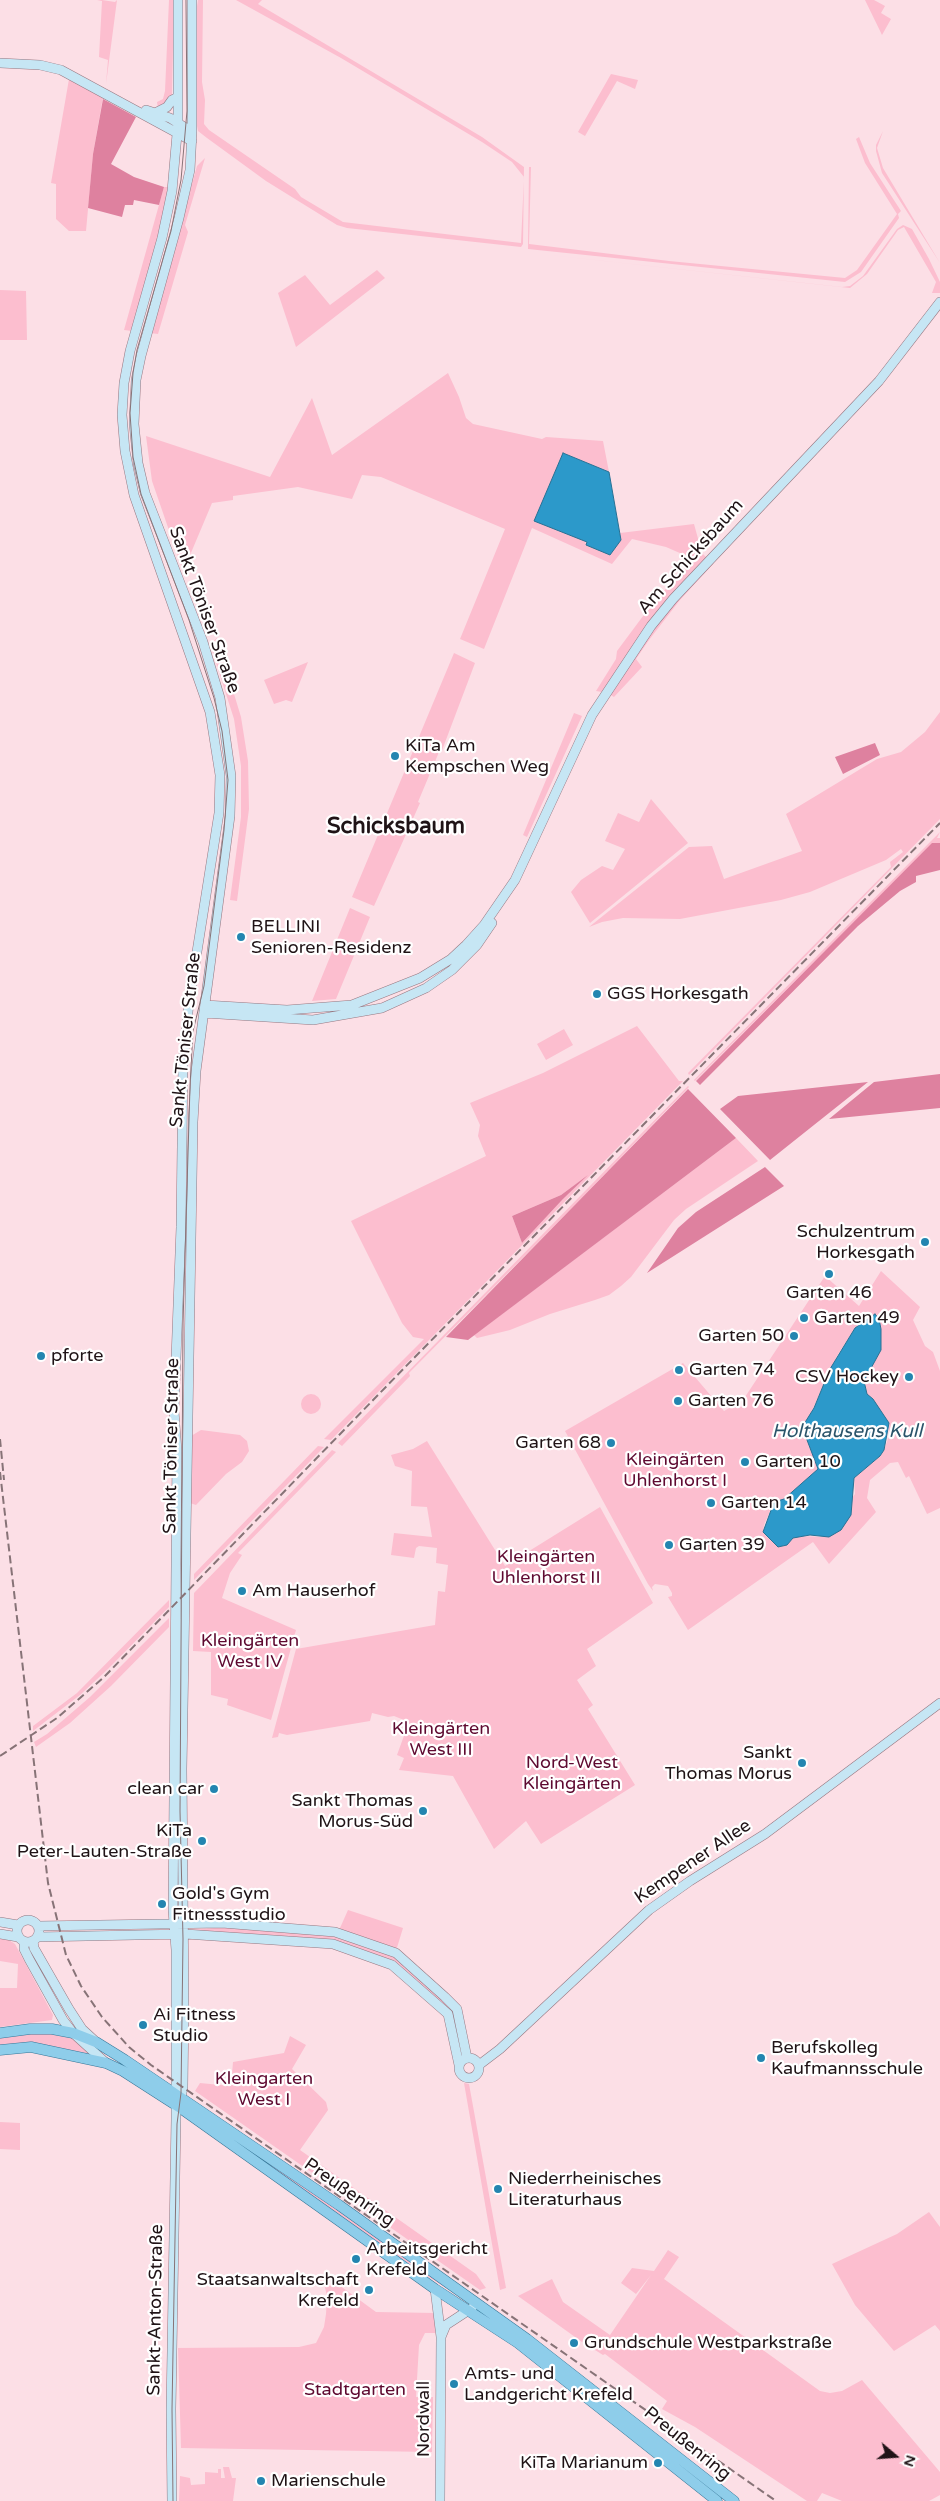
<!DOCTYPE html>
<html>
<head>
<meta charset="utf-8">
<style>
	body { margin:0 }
	#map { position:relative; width:940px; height:2501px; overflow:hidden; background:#fcdfe6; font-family:"Varela Round",sans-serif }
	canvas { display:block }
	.north { position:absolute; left:870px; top:2431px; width:50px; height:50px; -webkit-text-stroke:4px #fff; paint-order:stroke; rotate:108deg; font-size:14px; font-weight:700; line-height:20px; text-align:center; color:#1f1316 }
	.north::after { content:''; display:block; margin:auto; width:18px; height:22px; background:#1f1316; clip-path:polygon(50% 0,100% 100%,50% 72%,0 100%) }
</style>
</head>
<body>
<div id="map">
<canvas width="940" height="2501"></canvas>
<div class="north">N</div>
</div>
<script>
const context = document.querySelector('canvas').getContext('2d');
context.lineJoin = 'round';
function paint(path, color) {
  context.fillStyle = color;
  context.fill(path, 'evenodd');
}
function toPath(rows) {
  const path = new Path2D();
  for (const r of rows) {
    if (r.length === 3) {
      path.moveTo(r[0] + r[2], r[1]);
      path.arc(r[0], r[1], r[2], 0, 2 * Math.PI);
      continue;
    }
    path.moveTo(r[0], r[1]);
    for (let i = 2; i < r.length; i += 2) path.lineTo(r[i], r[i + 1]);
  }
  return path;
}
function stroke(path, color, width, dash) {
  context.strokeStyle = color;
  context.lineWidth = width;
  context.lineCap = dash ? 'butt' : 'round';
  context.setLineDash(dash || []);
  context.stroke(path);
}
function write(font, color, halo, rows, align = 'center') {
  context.font = font + ' "Varela Round",sans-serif';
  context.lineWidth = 4.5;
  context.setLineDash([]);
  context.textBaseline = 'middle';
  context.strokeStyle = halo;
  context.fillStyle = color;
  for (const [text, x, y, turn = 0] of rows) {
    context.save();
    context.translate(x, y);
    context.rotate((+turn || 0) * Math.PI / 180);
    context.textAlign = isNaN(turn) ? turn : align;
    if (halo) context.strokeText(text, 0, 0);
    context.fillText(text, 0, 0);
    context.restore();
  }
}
const green = toPath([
	[97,0,102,0,115,2,117,0,106,84,108,60,99,57,102,1],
	[169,0,174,0,172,94,170,101,158,109,157,102,163,99,165,91],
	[198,0,203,0,202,82,205,100,204,124,209,130,295,189,301,197,343,222,521,243,524,177,512,162,482,142,341,58,236,0,262,0,258,4,482,137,524,167,523,244,521,247,347,228,337,225,266,181,207,138,198,131,195,116,195,18],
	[865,0,874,0,885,6,881,13,891,19,882,35],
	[611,74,638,80,635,89,617,81,585,136,578,132],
	[69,79,103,97,93,154,86,231,69,231,56,219,56,184,51,183],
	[883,131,877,148,883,168,940,263,882,173,876,151,876,145],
	[859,137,870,163,901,211,898,214,899,218,861,272,845,282,528,249,529,167,531,167,529,244,669,261,845,278,857,270,897,214,865,163,856,139],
	[205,158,185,225,188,232,158,334,150,333,197,166],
	[164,187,169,187,165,213,132,331,124,330],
	[903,225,912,229,929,259,940,282,940,293,932,293,936,282,904,227,898,230,867,274,850,288,531,253,842,287,850,286,863,276,897,229],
	[377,270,385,278,296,347,278,293,305,275,330,305],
	[0,290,26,291,27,340,0,340],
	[448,373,459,397,466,418,473,424,542,439,546,437,603,441,609,472,563,453,586,544,621,540,620,533,694,524,702,553,707,558,644,631,602,692,596,691,616,659,617,651,649,608,690,561,689,557,666,547,632,539,612,564,532,528,484,649,460,639,505,529,381,477,362,475,352,499,298,487,233,496,233,500,212,503,185,567,182,568,152,481,146,436,270,477,312,398,332,455],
	[711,562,713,564,680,600,649,640,636,659,642,667,614,697,609,694,634,655,672,605],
	[217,638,241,717,248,761,249,809,237,901,230,900,241,817,241,766,234,719,210,644],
	[454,653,475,663,441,753,439,752,418,802,420,803,374,906,352,897],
	[308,662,292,702,286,700,274,704,264,680],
	[940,712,940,819,689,1075,688,1073,690,1071,891,867,890,862,903,852,901,849,886,860,810,892,781,900,680,919,623,918,602,922,589,927,689,847,712,846,724,879,802,851,786,814,877,759,901,752,925,732],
	[574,713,582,716,527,837,523,835],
	[651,799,688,843,590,923,571,892,581,880,602,866,613,870,625,849,605,841,618,813,639,822],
	[940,832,937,838,940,838,940,843,932,844,695,1081,694,1080],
	[350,908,370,917,336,999,312,1001],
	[637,1026,679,1081,683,1081,331,1440,324,1439,424,1339,413,1337,402,1323,351,1221,486,1156,478,1136,480,1125,470,1103,543,1073],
	[583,1179,563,1199,522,1243,512,1216,561,1195],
	[564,1029,573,1045,546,1060,537,1044],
	[688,1086,689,1087,568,1212,409,1373,410,1376,342,1446,338,1443],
	[736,1138,758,1161,686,1209,674,1220,631,1277,621,1286,609,1295,595,1300,550,1314,510,1330,477,1338,474,1335],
	[881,1271,920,1307,913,1320,925,1346,933,1352,940,1371,940,1508,927,1514,909,1476,906,1478,898,1462,890,1463,870,1480,867,1498,876,1512,829,1564,813,1542,688,1630,668,1597,672,1596,672,1593,668,1586,655,1584,652,1587,653,1591,648,1584,565,1431,683,1363,724,1411,743,1400,825,1276,859,1306],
	[868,1317,881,1329,881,1350,864,1381,867,1394,873,1399,889,1423,889,1436,884,1450,880,1456,854,1478,855,1494,824,1537,799,1536,793,1538,787,1545,778,1547,766,1536,763,1532,764,1525,774,1502,784,1499,816,1472,818,1469,812,1449,808,1443,810,1415,837,1356,855,1328],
	[311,1404,10],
	[201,1430,240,1435,247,1441,249,1451,242,1462,226,1474,196,1505,190,1503,191,1436],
	[427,1441,505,1566,600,1507,653,1603,587,1649,596,1666,577,1680,593,1705,588,1709,635,1785,541,1844,526,1821,494,1849,453,1776,399,1770,404,1758,397,1755,409,1722,394,1716,388,1717,372,1713,370,1721,287,1735,279,1733,278,1737,272,1738,296,1649,435,1625,438,1591,445,1592,448,1565,436,1563,437,1548,419,1546,416,1548,414,1558,391,1555,394,1533,432,1537,427,1507,411,1506,412,1471,395,1466,391,1455,413,1449],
	[318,1446,324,1447,194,1580,194,1574],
	[332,1450,336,1452,238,1553,242,1555,230,1573,222,1598,296,1630,271,1720,227,1705,228,1699,211,1695,211,1652,193,1651,194,1593],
	[169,1600,169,1607,108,1669,80,1695,33,1731,33,1726,77,1693],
	[169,1618,169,1627,111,1686,70,1723,36,1747,34,1742,47,1734,90,1697],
	[348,1910,403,1928,395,1954,455,2009,465,2056,459,2057,448,2014,389,1964,333,1943,189,1930,226,1927,333,1935,340,1928],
	[0,1938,9,1940,15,1944,53,2015,52,2020,0,2027,0,1988,17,1988,18,1964,0,1961],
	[38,2032,74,2038,93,2056,0,2047,0,2036],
	[290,2036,306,2045,292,2069,326,2102,328,2110,300,2150,476,2274,486,2288,480,2290,195,2091,200,2083,231,2086,233,2062,284,2053],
	[464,2083,469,2084,506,2288,500,2290],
	[187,2109,275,2164,460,2297,421,2272],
	[0,2122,20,2123,20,2150,0,2149],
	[929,2212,940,2227,940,2331,935,2325,894,2351,855,2305,832,2264,897,2234],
	[668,2250,679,2257,664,2279,820,2391,830,2393,842,2391,862,2380,940,2472,940,2495,929,2501,842,2501,822,2493,817,2501,807,2501,695,2427,662,2409,667,2401,605,2354,603,2355,582,2342,518,2296,552,2279,563,2302,610,2335,651,2275,636,2294,621,2283,632,2268,654,2271],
	[324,2274,376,2312,436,2313,435,2333,425,2333,419,2345,416,2397,433,2397,432,2452,181,2448,178,2348,299,2347,316,2343,324,2327,326,2314,327,2296,322,2275],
	[223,2467,229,2467,232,2478,236,2478,233,2501,179,2501,180,2476,190,2478,191,2485,205,2484,205,2472,218,2473,218,2469,221,2469,221,2478,225,2478]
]);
const forest = toPath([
	[103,99,136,117,111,164,134,177,164,187,159,205,134,200,133,205,125,205,122,217,88,208,93,154],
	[875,743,880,755,843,774,835,757],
	[932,843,940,843,940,870,916,876,916,882,900,891,858,926,700,1085,696,1081],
	[940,1074,940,1108,829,1119,874,1082],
	[868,1082,770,1160,720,1109,738,1096],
	[688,1089,736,1138,468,1340,446,1337],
	[765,1167,784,1186,647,1273,678,1228,696,1212],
	[588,1175,563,1199,522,1243,512,1216,561,1195]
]);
const water = toPath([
	[563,453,609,472,621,540,610,555,586,545,587,542,534,521,563,453],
	[875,1314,879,1319,881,1329,881,1350,864,1381,867,1394,873,1399,889,1423,884,1450,880,1456,854,1478,851,1515,841,1530,829,1537,810,1535,793,1538,787,1545,778,1547,763,1532,774,1502,784,1499,818,1469,804,1432,804,1424,814,1408,830,1369,855,1328,875,1314]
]);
const secondary = toPath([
	[0,63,40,65,61,70,192,141],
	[146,110,170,118,192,132],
	[155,113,167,107,172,100,178,97],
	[205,1005,287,1010,352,1005,420,978,451,959,466,945,484,925,515,880,592,715,651,626,673,599,879,381,940,302],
	[204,1013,313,1020,382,1008,426,988,452,970,477,945,492,923],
	[28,1931,11],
	[0,1922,18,1925],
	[38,1926,222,1923,335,1932,396,1953,445,1997,457,2009,467,2058],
	[0,1934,18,1937],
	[37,1937,185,1934,333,1944,392,1965,448,2014,459,2065],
	[33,1941,34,1948,69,2009,82,2029,94,2040],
	[24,1942,24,1949,29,1959,63,2020,73,2033,106,2063],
	[469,2068,10],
	[479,2065,500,2049,649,1910,690,1881,765,1834,940,1703],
	[180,2104,183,2087,184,2006,182,1769,193,1122,196,1071,230,816,231,776,220,698,203,642,145,493,138,463,134,424,136,380,141,356,179,218,190,170,192,132,192,0],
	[435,2289,441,2337,440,2501],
	[441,2337,446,2325,472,2308],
	[172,2501,171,2409,176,2119,176,1950,173,1910,177,1451,174,1411,181,1227,183,1063,189,1002,219,813,220,775,210,712,134,495,125,451,122,415,124,383,130,351,162,238,172,191,178,123,178,0]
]);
const primary = toPath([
	[0,2033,30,2029,52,2029,73,2033,96,2042,125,2060,339,2205,527,2339,734,2501],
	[0,2050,31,2047,106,2063,123,2071,179,2107,435,2289,518,2343,717,2501]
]);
const tram = toPath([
	[173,2501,172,2409,177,2124,181,2093,183,1939,180,1811,183,1323,190,1086,193,1031,204,986,224,830,228,780,222,731,214,698,189,620,141,494,133,457,130,413,133,373,137,350,171,231,181,180,187,111,186,0]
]);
const rail = toPath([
	[0,1439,4,1480],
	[0,1472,48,1883,66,1955,81,1986,102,2017,129,2047,151,2065,776,2501],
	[0,1756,57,1718,104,1677,412,1360,940,823]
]);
const markers = [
	[395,756,5,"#2385b0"],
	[241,937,5,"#2385b0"],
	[597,994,5,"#2385b0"],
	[925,1242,5,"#2385b0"],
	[829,1274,5,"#2385b0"],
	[804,1318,5,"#2385b0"],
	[794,1336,5,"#2385b0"],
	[41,1356,5,"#2385b0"],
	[679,1370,5,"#2385b0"],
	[909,1377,5,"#2385b0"],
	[678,1401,5,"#2385b0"],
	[611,1443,5,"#2385b0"],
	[745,1462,5,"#2385b0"],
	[711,1503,5,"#2385b0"],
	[669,1545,5,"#2385b0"],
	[242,1591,5,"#2385b0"],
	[802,1763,5,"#2385b0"],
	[214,1789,5,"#2385b0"],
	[423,1811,5,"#2385b0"],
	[202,1841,5,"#2385b0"],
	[162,1904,5,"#2385b0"],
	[143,2025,5,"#2385b0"],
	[761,2058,5,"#2385b0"],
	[498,2189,5,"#2385b0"],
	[356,2259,5,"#2385b0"],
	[369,2290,5,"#2385b0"],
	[574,2343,5,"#2385b0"],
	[454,2384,5,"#2385b0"],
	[658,2463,5,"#2385b0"],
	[261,2481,5,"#2385b0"]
];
const streetNames = [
	["Am Schicksbaum",691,557,-48],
	["Sankt Töniser Straße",204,610,70],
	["Sankt Töniser Straße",186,1040,-84],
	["Sankt Töniser Straße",172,1446,-89],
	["Kempener Allee",693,1862,-34],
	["Preußenring",349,2193,35],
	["Sankt-Anton-Straße",156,2310,-89],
	["Nordwall",424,2419,-90],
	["Preußenring",687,2444,39]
];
const poiNames = [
	["KiTa Am",405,746],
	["Kempschen Weg",405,767],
	["BELLINI",251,927],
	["Senioren-Residenz",251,948],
	["GGS Horkesgath",607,994],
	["Schulzentrum",915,1232,"right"],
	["Horkesgath",915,1253,"right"],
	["Garten 46",829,1293,"center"],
	["Garten 49",814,1318],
	["Garten 50",784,1336,"right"],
	["pforte",51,1356],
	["Garten 74",689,1370],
	["CSV Hockey",899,1377,"right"],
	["Garten 76",688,1401],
	["Garten 68",601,1443,"right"],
	["Garten 10",755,1462],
	["Garten 14",721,1503],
	["Garten 39",679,1545],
	["Am Hauserhof",252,1591],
	["Sankt",792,1753,"right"],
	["Thomas Morus",792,1774,"right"],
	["clean car",204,1789,"right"],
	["Sankt Thomas",413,1801,"right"],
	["Morus-Süd",413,1822,"right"],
	["KiTa",192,1831,"right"],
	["Peter-Lauten-Straße",192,1852,"right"],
	["Gold's Gym",172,1894],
	["Fitnessstudio",172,1915],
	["Ai Fitness",153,2015],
	["Studio",153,2036],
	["Berufskolleg",771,2048],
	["Kaufmannsschule",771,2069],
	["Niederrheinisches",508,2179],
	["Literaturhaus",508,2200],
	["Arbeitsgericht",366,2249],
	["Krefeld",366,2270],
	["Staatsanwaltschaft",359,2280,"right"],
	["Krefeld",359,2301,"right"],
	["Grundschule Westparkstraße",584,2343],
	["Amts- und",464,2374],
	["Landgericht Krefeld",464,2395],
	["KiTa Marianum",648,2463,"right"],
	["Marienschule",271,2481]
];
const parkNames = [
	["Kleingärten",675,1460],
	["Uhlenhorst I",675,1481],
	["Kleingärten",546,1557],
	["Uhlenhorst II",546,1578],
	["Kleingärten",250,1641],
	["West IV",250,1662],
	["Kleingärten",441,1729],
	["West III",441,1750],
	["Nord-West",572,1763],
	["Kleingärten",572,1784],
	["Kleingarten",264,2079],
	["West I",264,2100],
	["Stadtgarten",355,2390]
];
const waterNames = [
	["Holthausens Kull",847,1432]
];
const districtNames = [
	["Schicksbaum",396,827]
];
paint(green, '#fcbecf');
paint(forest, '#de819f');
paint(water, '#2c99ca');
stroke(water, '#287194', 1);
stroke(secondary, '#977780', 10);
stroke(primary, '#367697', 11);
stroke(secondary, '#c6e6f4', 9);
stroke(primary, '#8ecdea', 10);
stroke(tram, '#877377', 1);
stroke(rail, '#877377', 2, [8, 4]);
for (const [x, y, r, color] of markers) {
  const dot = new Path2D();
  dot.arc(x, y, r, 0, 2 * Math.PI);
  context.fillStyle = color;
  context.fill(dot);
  stroke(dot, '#fff', 2);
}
write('18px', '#1f1316', '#fff', streetNames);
write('18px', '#1f1316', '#fff', poiNames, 'left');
write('18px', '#5e0930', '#fff', parkNames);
write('italic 19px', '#2a546a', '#fff', waterNames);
write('bold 22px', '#1f1316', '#fff', districtNames);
</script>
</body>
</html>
